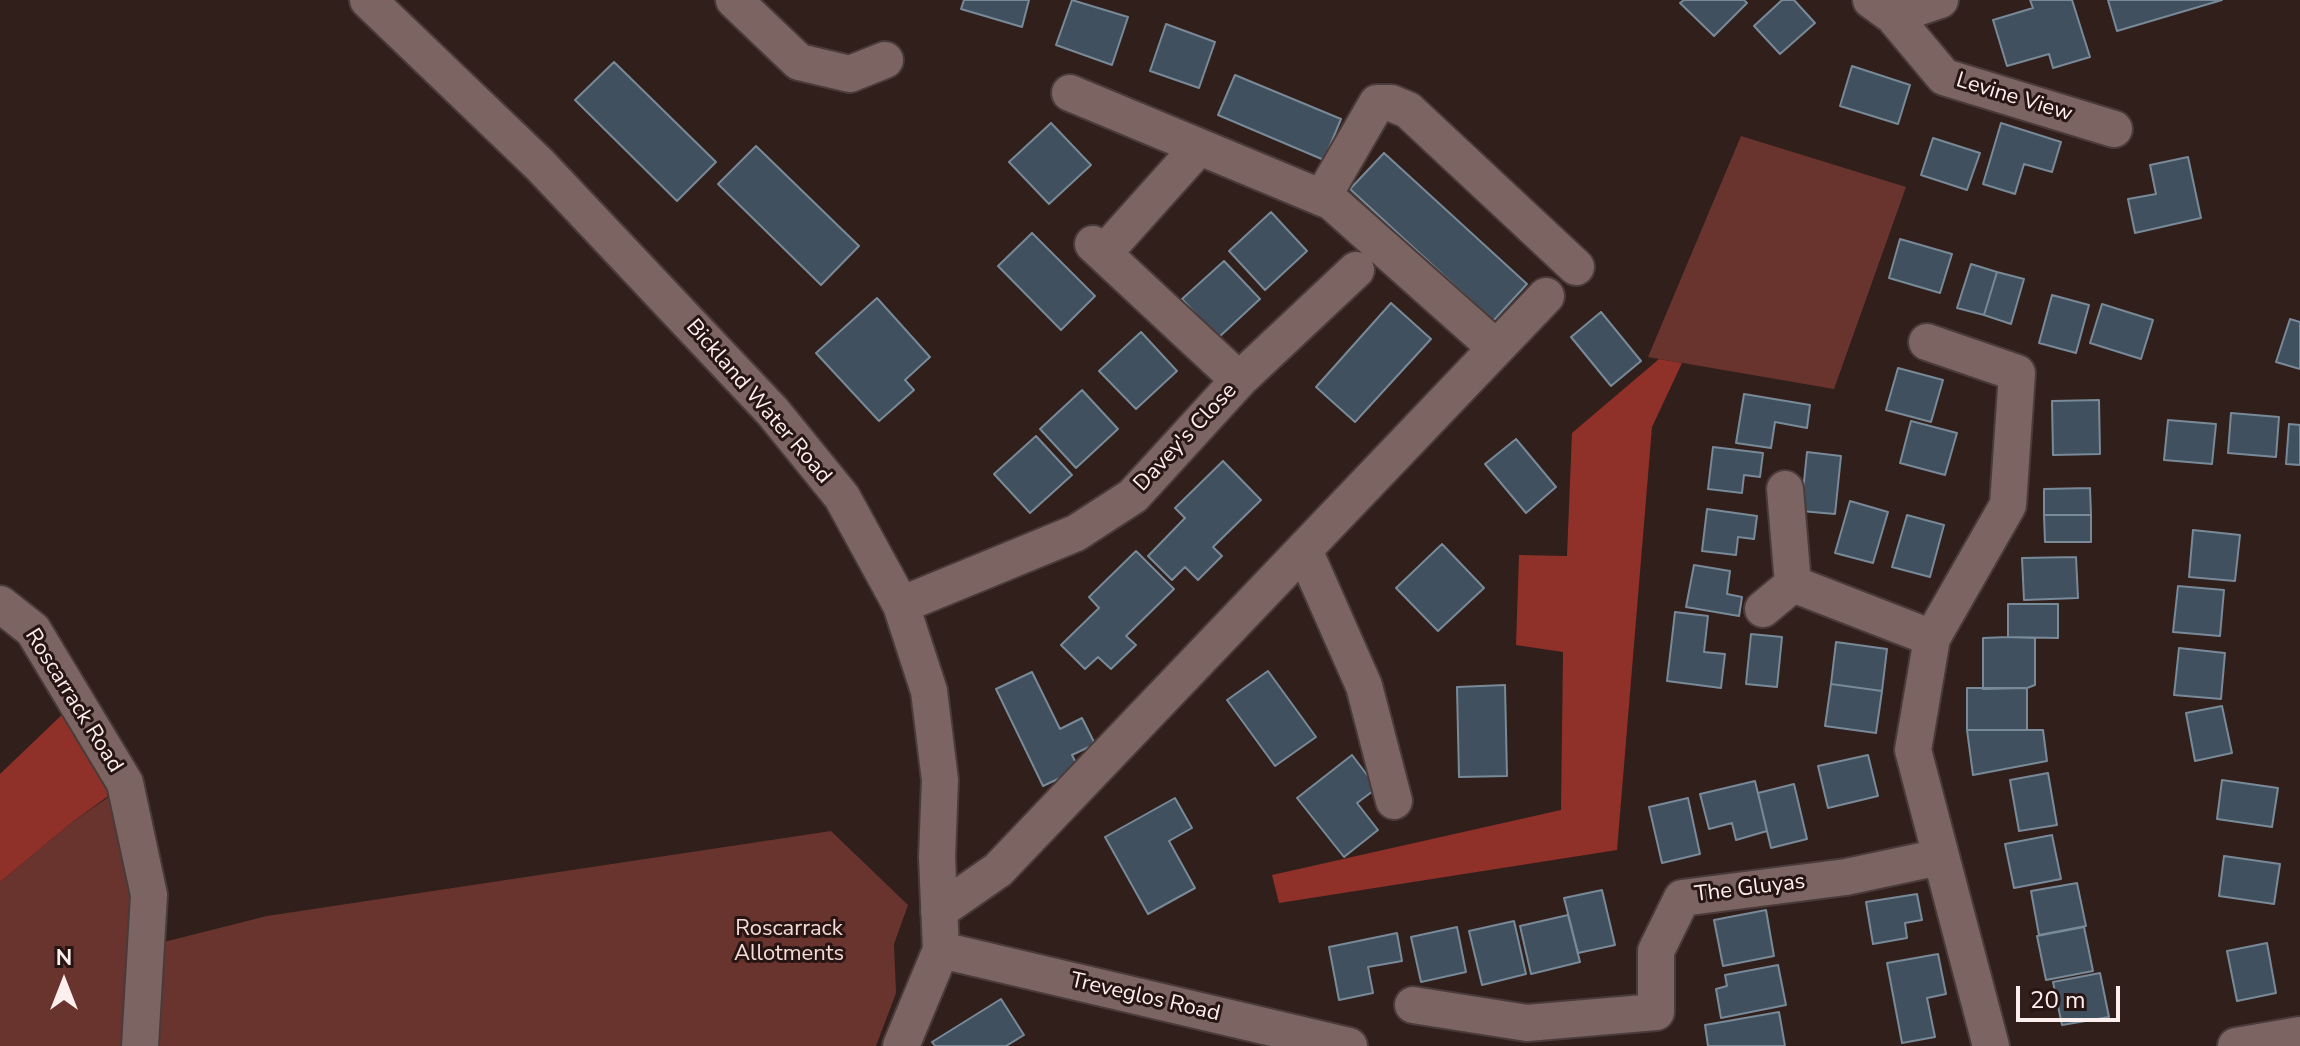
<!DOCTYPE html>
<html>
<head>
<meta charset="utf-8">
<style>
	body { margin:0 }
	#map { position:relative; width:2300px; height:1046px; overflow:hidden; background:#311f1c; font-family:"Nunito Sans",sans-serif }
	canvas { display:block }
	.north { position:absolute; left:24px; top:942px; width:80px; height:80px; -webkit-text-stroke:6px #271513; paint-order:stroke; rotate:0deg; font-size:22px; font-weight:700; line-height:32px; text-align:center; color:#fdefed }
	.north::after { content:''; display:block; margin:auto; width:28px; height:36px; background:#fdefed; clip-path:polygon(50% 0,100% 100%,50% 72%,0 100%) }
	.scale { position:absolute; left:2016px; top:986px; width:104px; height:36px; box-sizing:border-box; border:4px solid #fdefed; border-top:0; padding-left:10px; font-size:24px; line-height:28px; white-space:nowrap; color:#fdefed; -webkit-text-stroke:6px #271513; paint-order:stroke }
</style>
</head>
<body>
<div id="map">
<canvas width="2300" height="1046"></canvas>
<div class="north">N</div>
<div class="scale">20 m</div>
</div>
<script>
const context = document.querySelector('canvas').getContext('2d');
context.lineJoin = 'round';
function paint(path, color) {
  context.fillStyle = color;
  context.fill(path, 'evenodd');
}
function toPath(rows) {
  const path = new Path2D();
  for (const r of rows) {
    path.moveTo(r[0], r[1]);
    for (let i = 2; i < r.length; i += 2) path.lineTo(r[i], r[i + 1]);
  }
  return path;
}
function stroke(path, color, width, dash) {
  context.strokeStyle = color;
  context.lineWidth = width;
  context.lineCap = dash ? 'butt' : 'round';
  context.setLineDash(dash || []);
  context.stroke(path);
}
function write(font, color, halo, rows, align = 'center') {
  context.font = font + ' "Nunito Sans",sans-serif';
  context.lineWidth = 6;
  context.setLineDash([]);
  context.textBaseline = 'middle';
  context.strokeStyle = halo;
  context.fillStyle = color;
  for (const [text, x, y, turn = 0] of rows) {
    context.save();
    context.translate(x, y);
    context.rotate((+turn || 0) * Math.PI / 180);
    context.textAlign = isNaN(turn) ? turn : align;
    if (halo) context.strokeText(text, 0, 0);
    context.fillText(text, 0, 0);
    context.restore();
  }
}
const green = toPath([
	[1741,136,1906,187,1834,389,1648,357],
	[113,794,133,896,124,1046,0,1046,0,882,71,823],
	[831,831,908,905,894,944,896,993,876,1046,151,1046,156,944,267,916]
]);
const forest = toPath([
	[1659,359,1682,363,1652,427,1617,850,1279,903,1272,875,1561,810,1563,652,1516,645,1519,555,1567,556,1572,433],
	[69,708,118,789,71,823,0,882,0,774]
]);
const building = toPath([
	[964,0,1029,0,1022,27,961,9,964,0],
	[1072,0,1128,17,1112,65,1056,45,1072,0],
	[1684,0,1744,0,1747,3,1714,36,1680,3,1684,0],
	[1782,0,1794,0,1815,23,1780,54,1754,26,1782,0],
	[2030,0,2072,0,2090,57,2053,68,2049,54,2007,66,1993,20,2033,8,2030,0],
	[2108,0,2222,0,2117,31,2108,0],
	[1166,24,1215,42,1199,88,1150,71,1166,24],
	[614,62,716,162,677,201,575,100,614,62],
	[1852,66,1910,85,1898,124,1840,106,1852,66],
	[1235,75,1341,119,1324,160,1218,115,1235,75],
	[1051,123,1091,165,1049,204,1009,162,1051,123],
	[2001,123,2061,142,2052,172,2024,164,2015,194,1983,184,2001,123],
	[1933,138,1980,153,1967,190,1921,175,1933,138],
	[756,146,859,246,821,285,718,184,756,146],
	[1384,153,1527,284,1493,321,1350,189,1384,153],
	[2188,157,2201,218,2135,233,2128,199,2156,194,2150,165,2188,157],
	[1271,212,1307,251,1265,290,1229,251,1271,212],
	[1032,233,1095,296,1061,330,998,266,1032,233],
	[1900,239,1952,254,1940,293,1889,278,1900,239],
	[1224,261,1260,299,1218,338,1182,299,1224,261],
	[1971,264,1997,272,1984,315,1957,308,1971,264],
	[1997,272,2024,279,2011,324,1984,315,1997,272],
	[2052,295,2089,305,2076,353,2039,343,2052,295],
	[877,298,930,357,905,380,914,390,879,421,816,353,877,298],
	[1391,303,1431,339,1355,422,1316,387,1391,303],
	[2102,304,2153,320,2141,359,2090,343,2102,304],
	[1601,312,1641,361,1611,386,1571,337,1601,312],
	[2290,319,2300,322,2300,369,2276,362,2290,319],
	[1141,332,1177,371,1136,409,1099,371,1141,332],
	[1898,368,1943,380,1931,422,1886,410,1898,368],
	[1082,390,1118,429,1076,468,1040,429,1082,390],
	[1744,394,1810,405,1807,428,1775,422,1771,448,1736,443,1744,394],
	[2099,400,2100,454,2053,455,2052,401,2099,400],
	[2231,413,2279,417,2276,457,2228,453,2231,413],
	[2168,420,2216,424,2212,464,2164,460,2168,420],
	[1911,421,1957,433,1945,475,1900,463,1911,421],
	[2289,424,2300,425,2300,465,2286,464,2289,424],
	[1036,436,1072,475,1030,513,994,474,1036,436],
	[1516,439,1556,487,1526,513,1485,464,1516,439],
	[1713,447,1763,453,1760,477,1744,475,1742,493,1708,489,1713,447],
	[1807,452,1841,456,1835,514,1801,511,1807,452],
	[1223,461,1261,500,1213,547,1222,556,1198,580,1185,567,1172,580,1148,556,1185,518,1175,508,1223,461],
	[2090,488,2091,515,2044,515,2044,489,2090,488],
	[1850,501,1888,512,1873,563,1835,553,1850,501],
	[1707,509,1757,516,1754,539,1738,537,1736,555,1702,551,1707,509],
	[1907,515,1944,525,1930,577,1892,567,1907,515],
	[2044,515,2091,515,2091,542,2045,542,2044,515],
	[2193,530,2240,535,2235,581,2189,577,2193,530],
	[1442,544,1484,588,1438,631,1396,588,1442,544],
	[1136,551,1174,589,1126,636,1136,645,1111,669,1098,657,1085,669,1061,645,1099,608,1089,597,1136,551],
	[2076,557,2078,598,2024,600,2022,558,2076,557],
	[1694,565,1730,571,1727,594,1742,597,1739,616,1686,607,1694,565],
	[2178,586,2224,590,2220,636,2173,632,2178,586],
	[2008,604,2058,604,2058,638,2008,637,2008,604],
	[1675,612,1708,616,1704,652,1725,654,1721,688,1667,681,1675,612],
	[1751,634,1782,637,1777,687,1746,684,1751,634],
	[2008,637,2035,638,2035,685,2027,688,1983,689,1983,638,2008,637],
	[1836,642,1887,649,1882,691,1831,684,1836,642],
	[2179,648,2225,653,2221,699,2174,695,2179,648],
	[1268,671,1316,737,1275,766,1227,700,1268,671],
	[1032,672,1060,729,1082,718,1095,744,1072,755,1079,769,1043,786,996,689,1032,672],
	[1831,684,1882,691,1876,733,1825,726,1831,684],
	[1505,685,1507,776,1459,777,1457,687,1505,685],
	[1967,688,2027,688,2027,730,1967,730,1967,688],
	[2222,706,2232,753,2195,761,2186,713,2222,706],
	[1967,730,2043,730,2047,761,1973,775,1967,730],
	[1352,755,1377,788,1357,803,1378,830,1344,857,1297,798,1352,755],
	[1868,755,1878,796,1828,808,1818,766,1868,755],
	[2048,773,2057,825,2019,831,2010,780,2048,773],
	[2222,780,2278,788,2272,827,2217,819,2222,780],
	[1755,781,1767,831,1736,840,1732,823,1709,829,1700,794,1755,781],
	[1794,784,1807,839,1771,848,1758,793,1794,784],
	[1175,798,1192,828,1169,841,1195,888,1148,914,1105,837,1175,798],
	[1688,798,1700,854,1662,863,1649,807,1688,798],
	[2052,835,2061,879,2014,888,2005,844,2052,835],
	[2224,856,2280,864,2274,904,2219,896,2224,856],
	[2077,883,2086,926,2039,935,2031,891,2077,883],
	[1602,890,1615,945,1578,953,1564,898,1602,890],
	[1917,894,1922,920,1905,923,1907,938,1873,944,1866,902,1917,894],
	[1766,910,1774,956,1723,966,1714,920,1766,910],
	[1568,915,1580,962,1531,974,1520,926,1568,915],
	[1514,921,1526,974,1482,985,1469,931,1514,921],
	[1457,927,1466,972,1421,982,1411,937,1457,927],
	[2084,927,2093,971,2046,980,2037,936,2084,927],
	[1397,933,1402,961,1368,967,1373,993,1339,1000,1329,947,1397,933],
	[2267,943,2276,993,2237,1001,2227,951,2267,943],
	[1938,954,1946,994,1927,998,1935,1037,1902,1043,1887,963,1938,954],
	[1778,965,1786,1005,1721,1018,1716,989,1727,986,1725,975,1778,965],
	[2100,973,2109,1017,2062,1025,2053,982,2100,973],
	[1001,999,1024,1035,1006,1046,935,1046,932,1042,1001,999],
	[1779,1012,1785,1046,1708,1046,1705,1025,1779,1012]
]);
const minor = toPath([
	[368,0,540,165,773,412,842,497,901,605,929,691,940,780,937,857,941,950,901,1046],
	[734,0,799,62,850,74,885,60],
	[1871,0,1893,16,1944,77,2114,129],
	[1893,16,1940,0],
	[1070,93,1332,202,1496,348],
	[1322,198,1377,103,1391,103,1408,110,1576,267],
	[1093,244,1239,380],
	[1104,253,1199,147],
	[1927,342,2017,373,2008,505,1932,638,1913,750,1991,1046],
	[1304,550,1364,686,1394,801],
	[1793,584,1932,638],
	[0,604,33,630,125,783,149,895,140,1046],
	[901,605,1076,533,1133,496,1239,380,1356,270],
	[1763,609,1793,584,1785,489],
	[939,911,998,870,1546,296],
	[941,950,1349,1046],
	[1413,1005,1527,1023,1656,1012,1656,951,1682,898,1846,877,1940,857],
	[2236,1046,2300,1035]
]);
const streetNames = [
	["Levine View",2014,98,17],
	["Bickland Water Road",758,402,49],
	["Davey's Close",1186,438,-47],
	["Roscarrack Road",73,701,58],
	["The Gluyas",1750,889,-7],
	["Treveglos Road",1145,998,13]
];
const parkNames = [
	["Roscarrack",789,930],
	["Allotments",789,955]
];
paint(green, '#6a342e');
paint(forest, '#8f3129');
paint(building, '#41505e');
stroke(building, '#788998', 2);
stroke(minor, '#4a3b3a', 40);
stroke(minor, '#7b6461', 36);
write('22px', '#fdefed', '#271513', streetNames);
write('22px', '#f6dad6', '#271513', parkNames);
</script>
</body>
</html>
